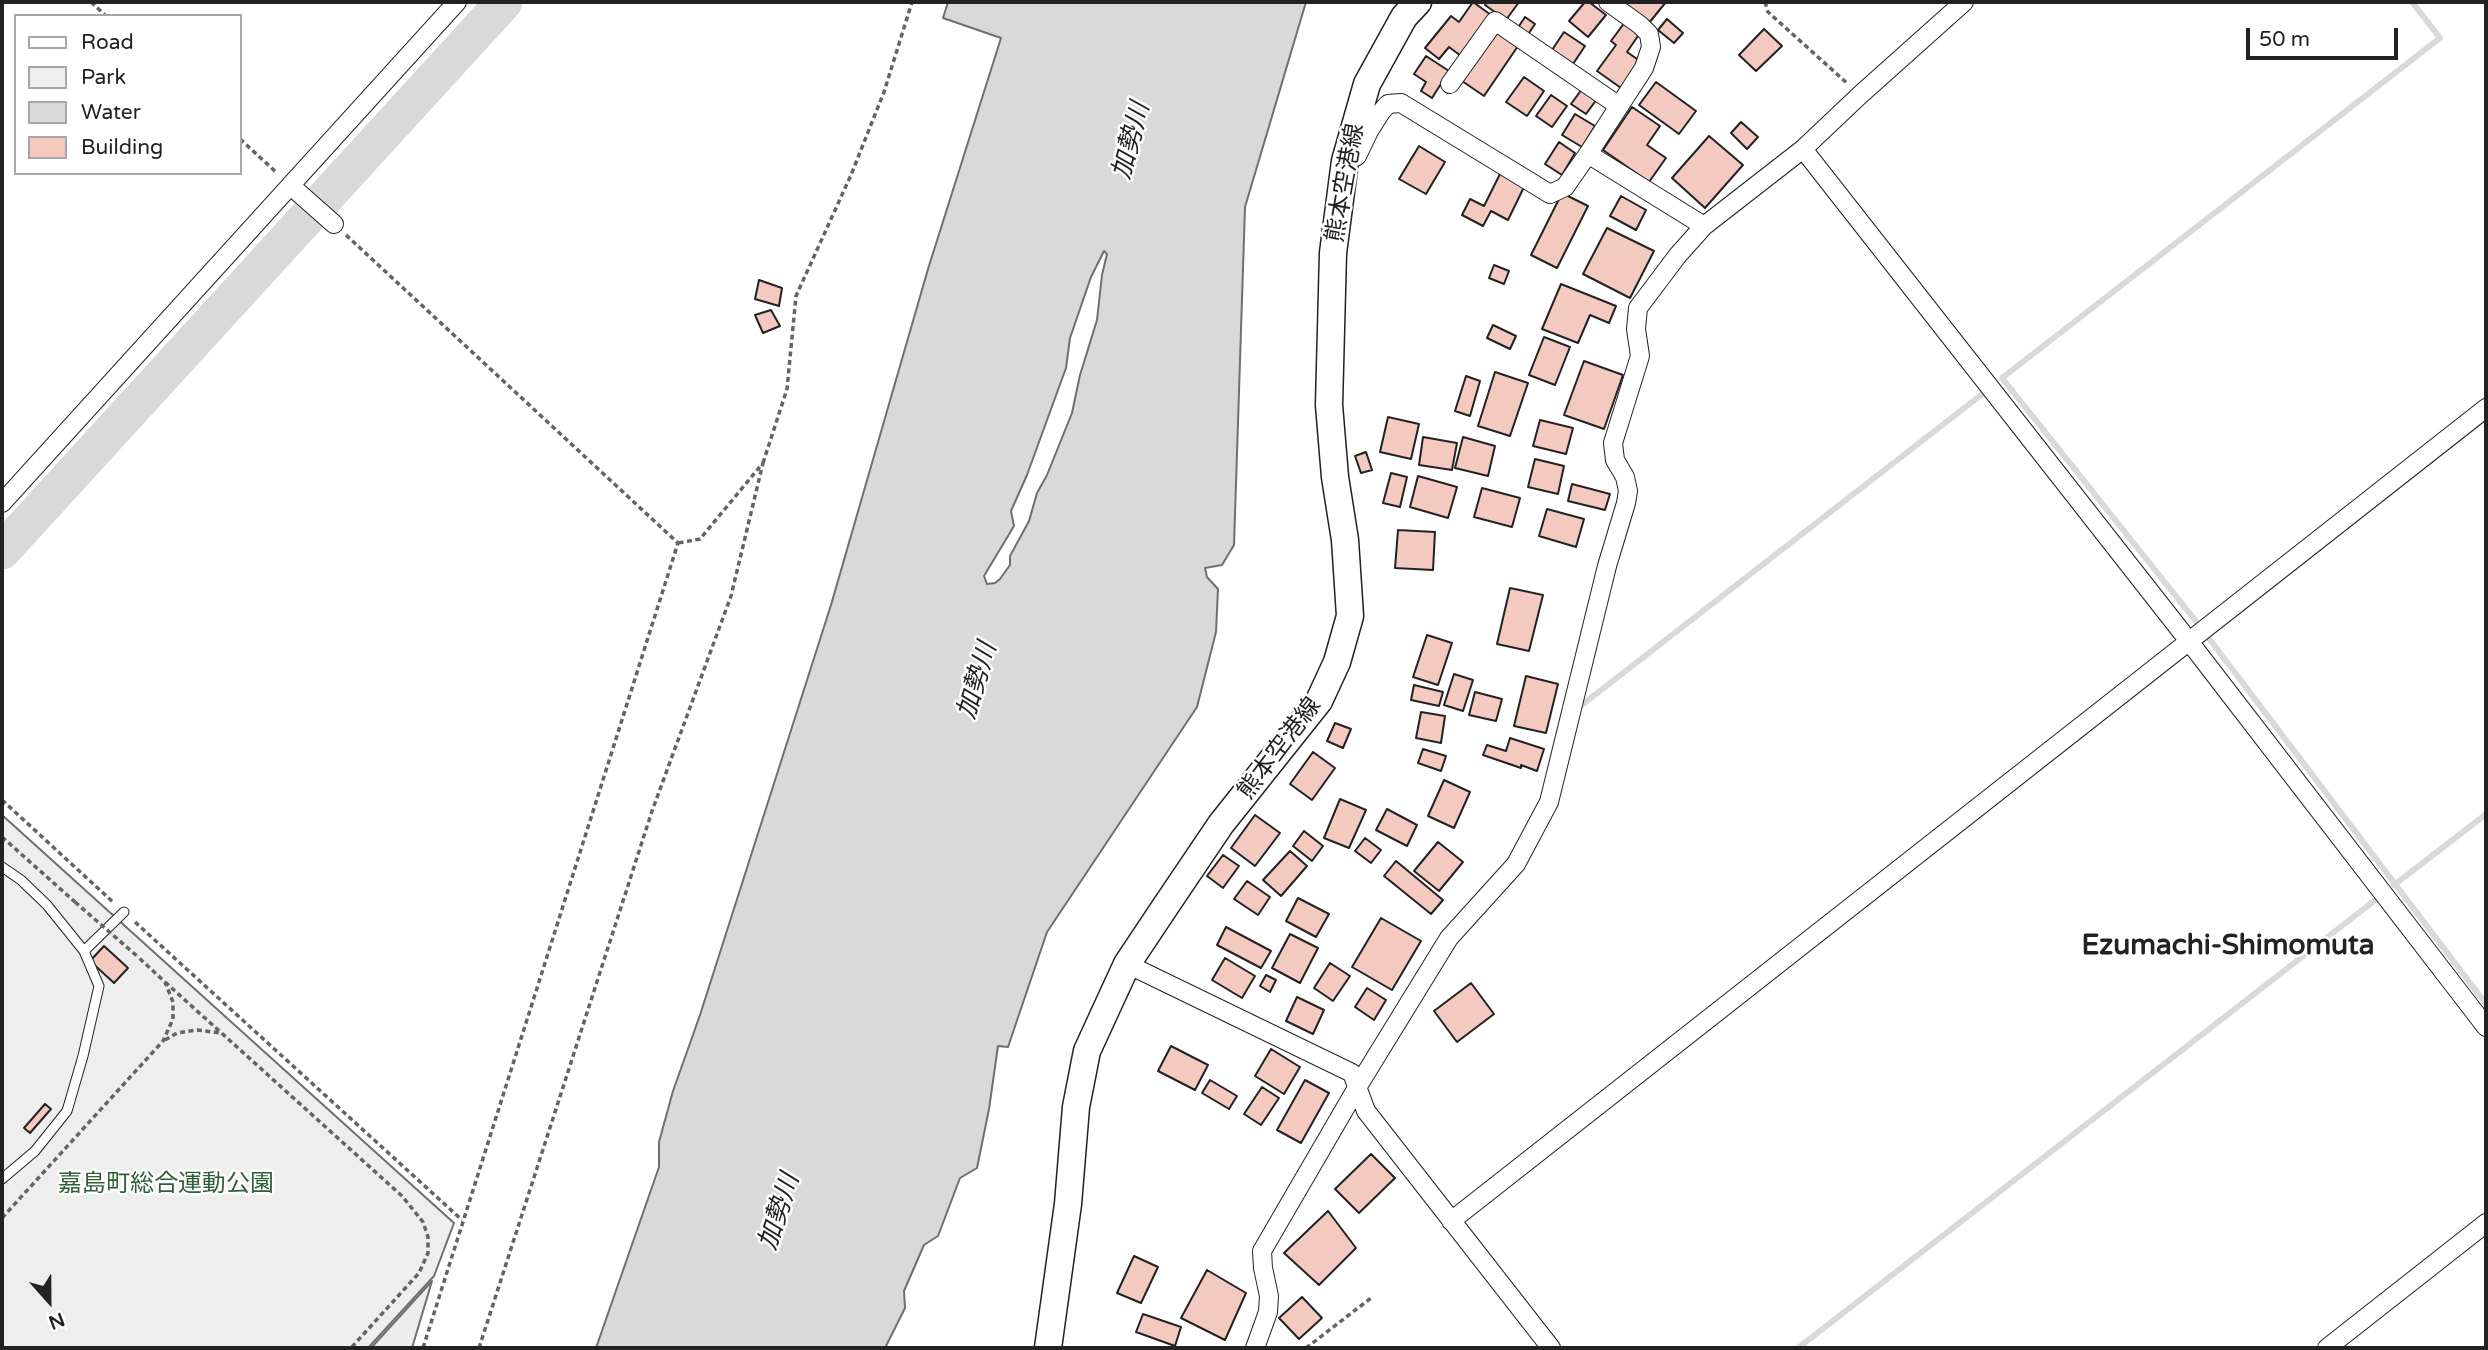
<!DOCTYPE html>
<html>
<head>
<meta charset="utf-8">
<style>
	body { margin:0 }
	#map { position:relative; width:2488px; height:1350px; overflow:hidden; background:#fff; font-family:"Varela Round",sans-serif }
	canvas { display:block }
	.frame { position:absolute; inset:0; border:4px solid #222; pointer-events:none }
	.legend { position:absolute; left:14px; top:14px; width:228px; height:161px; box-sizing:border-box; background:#fff; border:2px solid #a7a7a7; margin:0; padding:9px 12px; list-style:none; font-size:21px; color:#222 }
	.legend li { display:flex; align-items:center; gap:14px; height:35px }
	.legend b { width:35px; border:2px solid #a7a7a7 }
	.north { position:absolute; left:14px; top:1266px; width:70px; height:70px; -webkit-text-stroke:5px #fff; paint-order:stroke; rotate:159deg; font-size:19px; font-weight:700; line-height:28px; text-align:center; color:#222 }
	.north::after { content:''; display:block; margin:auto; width:24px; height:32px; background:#222; clip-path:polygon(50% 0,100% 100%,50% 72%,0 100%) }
	.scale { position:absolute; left:2246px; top:28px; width:152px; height:32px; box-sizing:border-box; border:4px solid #222; border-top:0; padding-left:9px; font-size:21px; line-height:24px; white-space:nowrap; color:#222; -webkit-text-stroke:5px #fff; paint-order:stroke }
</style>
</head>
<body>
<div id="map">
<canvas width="2488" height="1350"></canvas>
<div class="frame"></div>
<ul class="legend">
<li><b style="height:9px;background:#fff"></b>Road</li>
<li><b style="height:19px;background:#eee"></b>Park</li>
<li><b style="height:19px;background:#d9d9d9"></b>Water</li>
<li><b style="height:19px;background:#f3c9c0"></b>Building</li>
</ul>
<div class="north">N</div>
<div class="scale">50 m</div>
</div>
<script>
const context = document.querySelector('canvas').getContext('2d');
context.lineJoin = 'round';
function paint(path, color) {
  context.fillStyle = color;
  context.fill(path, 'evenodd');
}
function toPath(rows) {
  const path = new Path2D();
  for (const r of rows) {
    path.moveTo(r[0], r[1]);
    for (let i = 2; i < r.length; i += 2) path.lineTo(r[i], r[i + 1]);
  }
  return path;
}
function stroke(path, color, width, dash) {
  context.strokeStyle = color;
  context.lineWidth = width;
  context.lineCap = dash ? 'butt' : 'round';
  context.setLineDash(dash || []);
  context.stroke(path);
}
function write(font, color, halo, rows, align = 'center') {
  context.font = font + ' "Varela Round","Noto Sans JP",sans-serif';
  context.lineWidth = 5;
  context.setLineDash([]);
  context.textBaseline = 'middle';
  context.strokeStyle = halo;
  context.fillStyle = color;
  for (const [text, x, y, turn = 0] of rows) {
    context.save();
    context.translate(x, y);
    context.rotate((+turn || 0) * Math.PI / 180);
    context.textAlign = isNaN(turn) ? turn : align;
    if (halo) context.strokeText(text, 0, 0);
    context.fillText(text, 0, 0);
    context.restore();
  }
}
const green = toPath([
	[2,815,454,1223,434,1276,368,1348,2,1348,2,815]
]);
const parking = toPath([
	[432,1281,412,1348,371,1348,432,1281]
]);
const water = toPath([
	[948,2,1306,2,1245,207,1234,545,1222,565,1205,568,1207,577,1218,589,1216,632,1197,707,1047,932,1008,1047,998,1046,989,1109,977,1168,960,1178,938,1236,924,1245,904,1291,905,1308,885,1348,596,1348,659,1167,659,1142,673,1091,700,1015,831,605,928,269,1001,38,943,18,948,2],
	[1104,251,1107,254,1102,275,1097,320,1080,375,1072,413,1047,475,1037,493,1029,521,1010,556,1010,565,1000,579,995,583,987,584,984,576,1014,526,1011,511,1027,475,1066,368,1070,338,1091,277,1104,251]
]);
const stream = toPath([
	[2412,2,2440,38,2002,378,2195,620,2486,1004],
	[1578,708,1990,388],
	[2394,885,2486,814],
	[1798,1348,2374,901]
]);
const river = toPath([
	[2,551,504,2]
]);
const building = toPath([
	[1473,2,1491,15,1461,56,1449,47,1439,59,1425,48,1451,16,1459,22,1473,2],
	[1487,2,1519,2,1506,20,1485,5,1487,2],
	[1585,2,1589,2,1606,15,1588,37,1569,21,1585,2],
	[1622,2,1666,2,1649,23,1622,2],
	[1525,17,1535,24,1527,36,1517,29,1525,17],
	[1667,19,1683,33,1674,43,1658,30,1667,19],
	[1625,22,1640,33,1627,52,1640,61,1621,88,1597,71,1616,45,1611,41,1625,22],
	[1764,29,1782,46,1756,71,1739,55,1764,29],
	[1496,31,1518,46,1484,96,1462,81,1496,31],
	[1564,32,1585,46,1571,67,1550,53,1564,32],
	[1426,56,1449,71,1432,98,1421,91,1426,82,1414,74,1426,56],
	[1524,77,1544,91,1527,116,1506,102,1524,77],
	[1656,82,1696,111,1679,134,1639,105,1656,82],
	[1582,89,1597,99,1586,114,1571,104,1582,89],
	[1551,95,1567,106,1552,127,1536,116,1551,95],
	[1632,107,1660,126,1647,145,1666,158,1649,182,1603,150,1632,107],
	[1575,114,1595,126,1582,147,1562,135,1575,114],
	[1741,122,1758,137,1747,149,1731,133,1741,122],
	[1709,136,1743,165,1705,208,1672,178,1709,136],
	[1559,142,1575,153,1562,175,1545,164,1559,142],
	[1419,146,1445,162,1426,194,1399,179,1419,146],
	[1501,172,1525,185,1508,220,1491,211,1483,226,1462,215,1470,199,1484,206,1501,172],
	[1562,193,1588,206,1557,268,1531,255,1562,193],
	[1621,196,1646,210,1636,230,1610,216,1621,196],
	[1607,228,1654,251,1630,298,1583,274,1607,228],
	[1494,265,1509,271,1504,284,1489,278,1494,265],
	[759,280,782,288,779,306,755,299,759,280],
	[1561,284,1616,306,1609,323,1590,315,1578,343,1542,329,1561,284],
	[771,310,780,326,763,333,755,315,771,310],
	[1493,325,1516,336,1510,349,1487,338,1493,325],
	[1544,337,1570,347,1555,385,1529,375,1544,337],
	[1584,361,1623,375,1604,429,1564,415,1584,361],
	[1495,372,1528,383,1510,436,1478,426,1495,372],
	[1466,376,1480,381,1470,416,1455,411,1466,376],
	[1388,417,1419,424,1411,459,1380,452,1388,417],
	[1540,420,1573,428,1566,454,1533,446,1540,420],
	[1423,437,1457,443,1452,470,1419,465,1423,437],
	[1463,437,1495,446,1488,476,1455,468,1463,437],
	[1366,452,1372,470,1361,473,1355,456,1366,452],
	[1535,459,1564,466,1558,494,1528,487,1535,459],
	[1391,473,1407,477,1400,507,1383,503,1391,473],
	[1418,476,1457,487,1448,518,1410,507,1418,476],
	[1572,484,1610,494,1605,510,1568,501,1572,484],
	[1482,488,1520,498,1512,527,1474,517,1482,488],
	[1547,509,1584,519,1576,547,1539,536,1547,509],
	[1398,530,1435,532,1433,570,1395,568,1398,530],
	[1510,588,1543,595,1529,651,1497,644,1510,588],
	[1427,635,1452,643,1438,685,1413,677,1427,635],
	[1454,674,1473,680,1463,711,1444,705,1454,674],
	[1526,676,1558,684,1546,733,1514,726,1526,676],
	[1414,685,1443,692,1439,706,1411,700,1414,685],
	[1475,692,1502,699,1496,721,1469,715,1475,692],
	[1421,712,1445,716,1441,743,1416,738,1421,712],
	[1335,723,1351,729,1343,748,1327,741,1335,723],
	[1510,738,1544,749,1537,771,1521,765,1521,768,1483,755,1487,745,1506,751,1510,738],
	[1423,749,1446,756,1441,771,1418,763,1423,749],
	[1313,752,1335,768,1312,800,1290,784,1313,752],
	[1444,780,1470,792,1454,828,1428,816,1444,780],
	[1340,799,1366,810,1349,848,1324,838,1340,799],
	[1387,809,1417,825,1407,846,1376,830,1387,809],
	[1255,815,1280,833,1255,866,1231,848,1255,815],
	[1304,831,1323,846,1312,861,1293,846,1304,831],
	[1365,838,1381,850,1371,863,1355,851,1365,838],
	[1438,842,1463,862,1439,891,1414,871,1438,842],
	[1290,851,1307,866,1281,896,1263,880,1290,851],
	[1223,855,1239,866,1223,888,1207,876,1223,855],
	[1396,861,1443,900,1431,914,1384,876,1396,861],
	[1247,881,1270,897,1258,915,1234,899,1247,881],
	[1298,898,1329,914,1316,937,1286,921,1298,898],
	[1381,918,1421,941,1392,990,1352,967,1381,918],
	[1226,927,1271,951,1261,968,1217,945,1226,927],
	[1290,934,1318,948,1300,983,1272,968,1290,934],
	[104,946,128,968,114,983,90,961,104,946],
	[1225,958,1255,976,1242,998,1212,980,1225,958],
	[1330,963,1350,976,1333,1001,1314,988,1330,963],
	[1266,975,1276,980,1270,992,1260,986,1266,975],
	[1471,983,1494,1014,1457,1042,1434,1011,1471,983],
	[1367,988,1386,1000,1374,1020,1355,1007,1367,988],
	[1297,997,1324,1010,1313,1034,1286,1021,1297,997],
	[1171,1046,1208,1065,1195,1090,1158,1071,1171,1046],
	[1271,1049,1300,1067,1284,1094,1255,1076,1271,1049],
	[1210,1080,1237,1096,1229,1109,1202,1093,1210,1080],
	[1305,1080,1329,1093,1301,1143,1277,1130,1305,1080],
	[1262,1087,1279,1098,1261,1125,1244,1114,1262,1087],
	[45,1104,51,1109,30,1133,24,1128,45,1104],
	[1371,1154,1395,1178,1359,1213,1335,1189,1371,1154],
	[1328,1211,1356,1248,1319,1285,1284,1253,1328,1211],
	[1134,1256,1158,1267,1141,1303,1117,1293,1134,1256],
	[1207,1270,1246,1293,1225,1340,1181,1318,1207,1270],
	[1302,1297,1322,1318,1299,1339,1279,1318,1302,1297],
	[1143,1314,1181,1327,1175,1346,1136,1332,1143,1314]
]);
const path = toPath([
	[91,2,106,16],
	[1765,2,1768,12,1848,84],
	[240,139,277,173],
	[346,235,678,543,423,1348],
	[763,463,787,389,796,296,851,175,884,92,912,2],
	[2,800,114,903],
	[2,837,75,902],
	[135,922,462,1220],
	[165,982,402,1196,423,1222,428,1237,428,1253,419,1273,351,1348],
	[165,1040,177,1033,197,1030,221,1033],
	[2,1218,163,1041,173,1019,173,1002,165,982,137,956],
	[479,1348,652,811,731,596,763,463,700,539,678,543],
	[1306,1348,1371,1298]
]);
const service = toPath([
	[2,867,21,880,47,905,84,951,99,986,83,1056,67,1111,35,1151,2,1179],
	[84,951,124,912]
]);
const minor = toPath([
	[1450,84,1495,21,1619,106],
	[1803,149,2188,640,2486,1027],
	[1588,154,1644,68,1651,47,1649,34,1640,25,1608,2],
	[1355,157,1357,156,1369,131,1381,112,1388,104,1401,103,1550,194,1565,187,1588,154,1704,226],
	[291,186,334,224],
	[2,503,457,2],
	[1127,964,1352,1073,1366,1111,1551,1348],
	[1451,1221,2486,408],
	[1255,1348,1268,1312,1269,1296,1263,1268,1262,1251,1358,1086,1449,938,1516,864,1549,802,1607,566,1626,503,1628,491,1625,477,1615,460,1613,443,1640,356,1636,329,1638,308,1678,255,1704,226,1803,149,1860,95,1964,2],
	[2327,1348,2486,1223]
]);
const secondary = toPath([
	[1048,1348,1068,1204,1076,1107,1087,1051,1127,964,1165,907,1221,824,1319,701,1337,662,1350,616,1345,540,1335,477,1329,405,1333,253,1345,161,1367,84,1404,17,1418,2]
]);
const pathBridge = toPath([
	[75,902,137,956]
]);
const streetNames = [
	["熊本空港線",1346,183,-80],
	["熊本空港線",1280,749,-53]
];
const parkNames = [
	["嘉島町総合運動公園",166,1185]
];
const waterNames = [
	["加勢川",1132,141,-75],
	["加勢川",978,681,-73],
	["加勢川",780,1212,-72]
];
const quarterNames = [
	["Ezumachi-Shimomuta",2228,947]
];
paint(green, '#eee');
stroke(green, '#6f6f6f', 2);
paint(parking, '#ededed');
stroke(parking, '#6f6f6f', 2);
paint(water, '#d9d9d9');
stroke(water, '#6f6f6f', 2);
stroke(stream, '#d9d9d9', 6);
stroke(river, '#d9d9d9', 37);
paint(building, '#f3c9c0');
stroke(building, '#222', 2);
stroke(service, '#222', 11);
stroke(minor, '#222', 20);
stroke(secondary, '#222', 29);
stroke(path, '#646464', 3.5, [5, 3.5]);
stroke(service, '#fff', 9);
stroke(minor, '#fff', 18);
stroke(secondary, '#fff', 26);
stroke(pathBridge, '#646464', 3.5, [5, 3.5]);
write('24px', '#222', '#fff', streetNames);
write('24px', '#2f5e38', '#fff', parkNames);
write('italic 26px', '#222', '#fff', waterNames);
write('bold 28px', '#222', '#fff', quarterNames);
</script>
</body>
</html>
